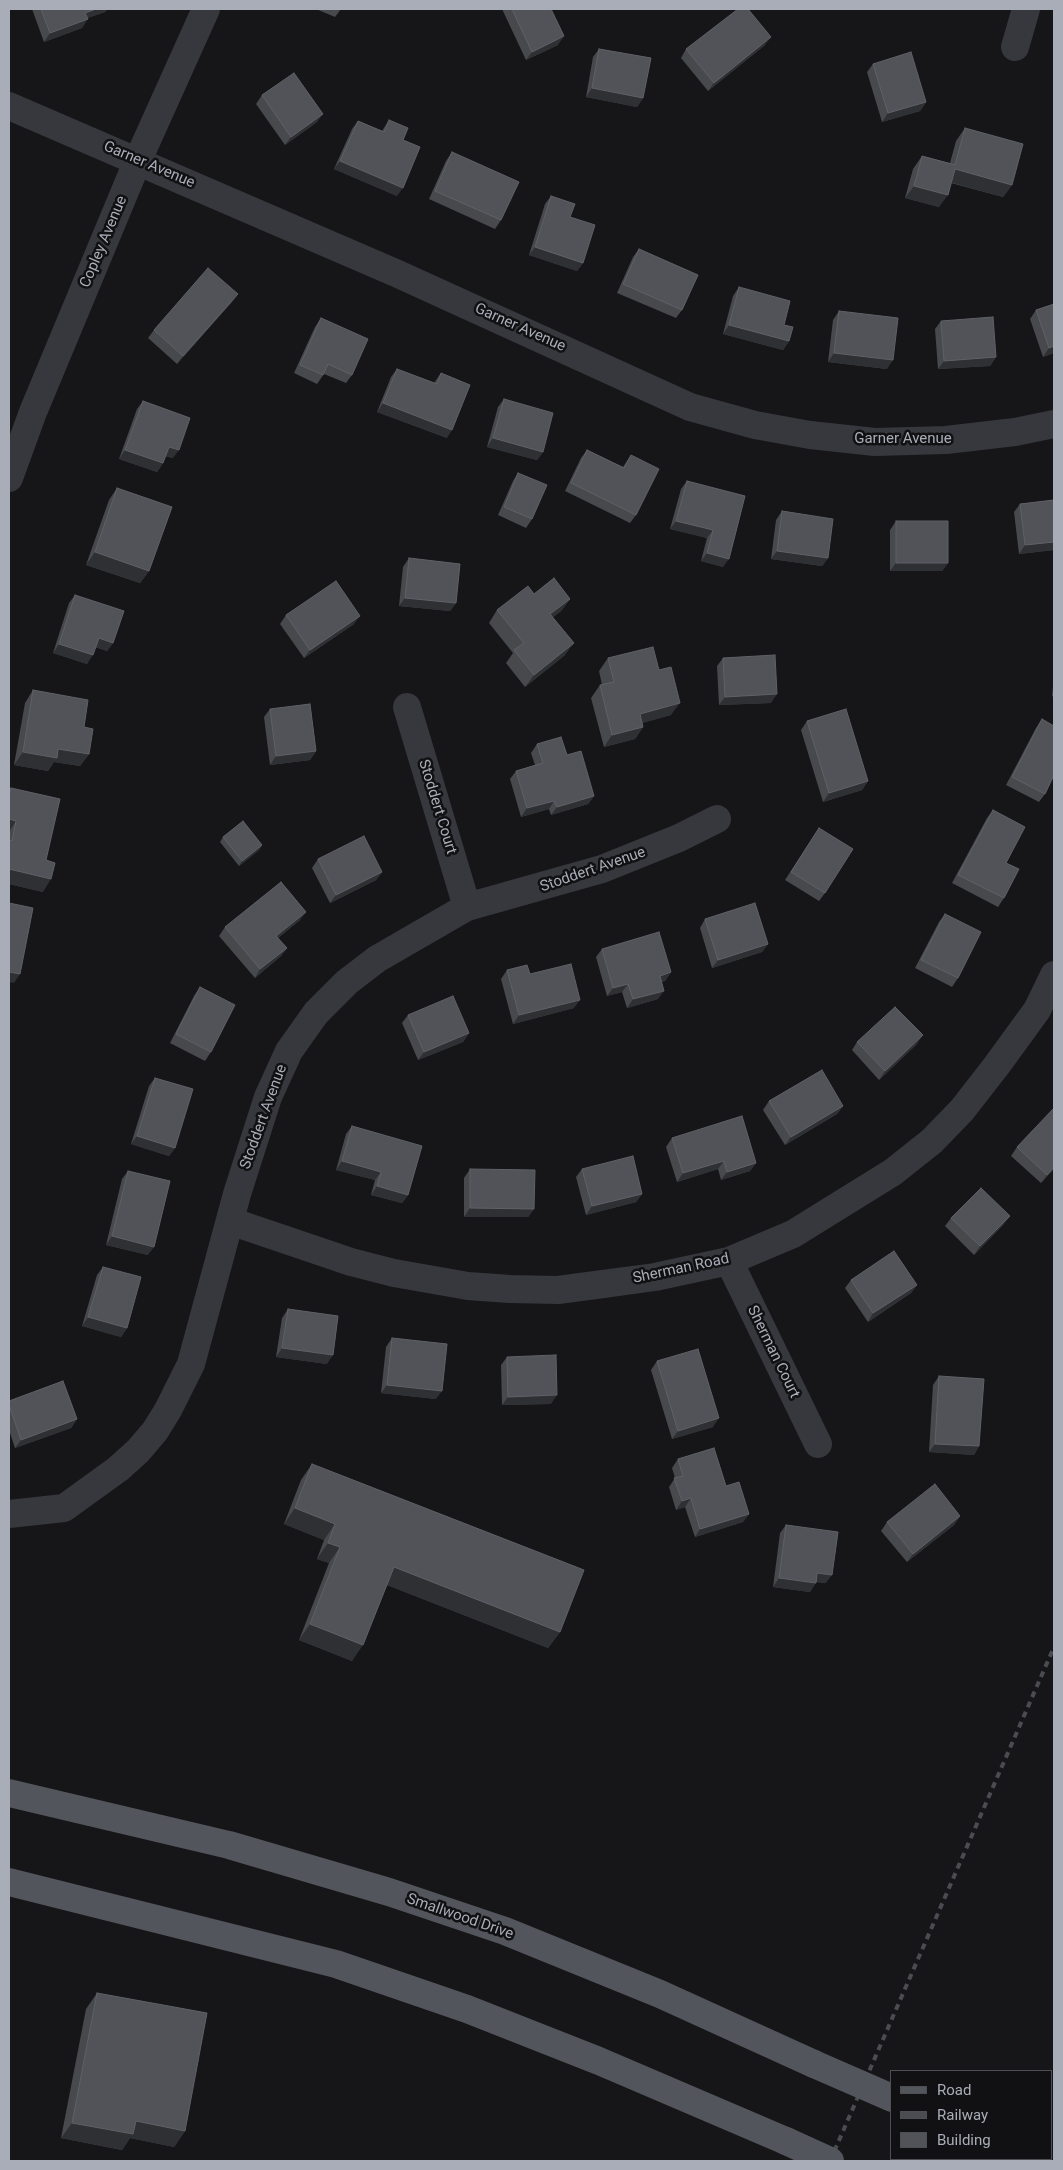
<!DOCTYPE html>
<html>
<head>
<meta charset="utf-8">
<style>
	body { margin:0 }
	#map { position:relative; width:1063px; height:2170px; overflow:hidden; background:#161618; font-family:Roboto,sans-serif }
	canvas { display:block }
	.frame { position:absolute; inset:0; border:10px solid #a8adb8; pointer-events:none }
	.legend { position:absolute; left:890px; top:2070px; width:162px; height:90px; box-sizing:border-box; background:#111113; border:1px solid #4d4f55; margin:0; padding:6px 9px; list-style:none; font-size:15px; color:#a8adb8 }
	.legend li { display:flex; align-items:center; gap:10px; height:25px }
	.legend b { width:25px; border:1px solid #4d4f55 }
</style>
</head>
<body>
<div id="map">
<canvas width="1063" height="2170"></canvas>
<div class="frame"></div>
<ul class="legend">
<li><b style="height:6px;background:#53555c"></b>Road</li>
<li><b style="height:6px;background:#4a4c52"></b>Railway</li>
<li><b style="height:14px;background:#525359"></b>Building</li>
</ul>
</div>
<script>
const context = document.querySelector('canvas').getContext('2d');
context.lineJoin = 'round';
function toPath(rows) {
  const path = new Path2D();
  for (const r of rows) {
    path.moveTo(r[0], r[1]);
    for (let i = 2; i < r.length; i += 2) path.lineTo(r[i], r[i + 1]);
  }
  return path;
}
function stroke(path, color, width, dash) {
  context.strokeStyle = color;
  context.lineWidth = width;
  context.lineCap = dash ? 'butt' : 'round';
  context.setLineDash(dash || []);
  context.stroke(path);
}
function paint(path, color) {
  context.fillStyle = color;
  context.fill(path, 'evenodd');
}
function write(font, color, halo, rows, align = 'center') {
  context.font = font + ' Roboto,sans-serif';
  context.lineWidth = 5;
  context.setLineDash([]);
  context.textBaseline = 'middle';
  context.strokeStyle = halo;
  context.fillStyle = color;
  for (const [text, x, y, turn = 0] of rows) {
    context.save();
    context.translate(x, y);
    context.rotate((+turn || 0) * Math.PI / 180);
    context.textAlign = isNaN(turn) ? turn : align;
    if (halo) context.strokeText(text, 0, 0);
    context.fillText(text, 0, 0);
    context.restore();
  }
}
const minor = toPath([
	[1015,47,1026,9],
	[9,106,398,274,690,407,755,425,810,435,875,442,946,440,1015,432,1054,424],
	[9,478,33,412,138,160,206,9],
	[407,707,467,907],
	[230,1221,351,1262,394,1273,468,1286,510,1289,558,1290,603,1284,655,1277,729,1261,793,1234,893,1172,932,1141,962,1110,997,1065,1037,1010,1054,975],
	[729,1261,818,1444],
	[9,1514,64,1508,118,1469,138,1451,155,1431,168,1410,191,1364,237,1194,268,1097,289,1051,316,1013,347,982,377,959,467,907,602,869,679,838,717,819]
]);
const major = toPath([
	[9,1793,229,1845,389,1892,505,1931,660,1994,814,2064],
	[9,1882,336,1964,467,2009,599,2061,786,2141],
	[1015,2159,1020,2161]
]);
const rail = toPath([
	[830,2161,1054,1647]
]);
const majorBridge = toPath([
	[814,2064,892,2098],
	[786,2141,830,2161]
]);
const wall = toPath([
	[32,9,107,9,105,12,87,18,82,28,44,42],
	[316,9,341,9,335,17],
	[502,9,551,9,558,45,526,60],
	[765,45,708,91,681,58,686,49],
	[599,49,643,98,637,107,586,97,593,57],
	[873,64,926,102,920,111,882,122,867,72],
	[262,95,317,122,285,145,256,104],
	[389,120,403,140,397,196,334,169,352,129,358,121,382,131],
	[965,128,1012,185,1003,197,951,183,939,207,905,198,913,169,922,156,950,163,956,141],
	[452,152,501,220,495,229,429,199,446,161],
	[551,196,570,217,583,263,577,271,529,255,545,204],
	[639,249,682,310,676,318,617,293,633,257],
	[739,287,784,325,789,341,783,350,723,334,733,296],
	[232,302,177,364,148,338,154,330],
	[1054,304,1054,353,1043,357,1030,319,1036,310],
	[839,311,887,369,828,362,833,320],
	[321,318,352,375,346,383,324,374,317,384,294,373,315,327],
	[941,321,996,357,990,366,938,369,935,329],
	[397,369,434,383,441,373,447,438,377,412,391,377],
	[504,399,543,452,537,460,487,447,498,407],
	[143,401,173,458,165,456,163,463,157,472,119,459,137,409],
	[587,450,623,467,631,455,636,515,630,523,565,491,581,458],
	[518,473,532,519,526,528,498,515,513,481],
	[687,481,745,496,723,567,701,561,707,538,670,529,681,489],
	[117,488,149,571,140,583,86,565,109,500],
	[1054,500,1054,550,1019,554,1014,512,1020,504],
	[782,511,828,558,822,566,771,559,776,520],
	[896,521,948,563,942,571,890,571,890,530],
	[409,558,456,603,450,611,399,606,403,567],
	[534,594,570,599,561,611,553,617,565,655,525,687,506,663,513,653,489,623,497,610],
	[75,595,113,643,107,651,95,647,87,664,53,653,69,603],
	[286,615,354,624,304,658,280,624],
	[608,658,671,715,642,723,643,727,635,739,604,747,591,698,600,685,602,685,599,671],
	[723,658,771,703,719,705,717,666],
	[1054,676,1054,697,1052,696],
	[33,690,84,727,89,754,80,766,54,762,48,771,14,765,25,703],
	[270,709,316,751,310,760,270,765,264,717],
	[1042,719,1045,794,1039,802,1006,785,1036,728],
	[807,721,868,781,862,790,823,802,801,730],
	[537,744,567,755,594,796,588,804,551,815,549,809,521,817,510,779,516,771,535,765,531,753],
	[11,788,46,860,43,892,9,884,9,791],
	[993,810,1006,863,1004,898,998,907,952,883,987,818],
	[819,828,825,893,819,901,785,880],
	[223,837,262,845,259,850,239,866,220,842],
	[318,859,382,872,376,880,330,903,312,868],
	[945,914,958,978,952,987,915,968,939,922],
	[705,919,768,944,762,952,712,968,700,928],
	[300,920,278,938,287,948,281,956,255,978,219,936,225,927],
	[602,949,671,972,665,981,661,982,658,999,627,1008,622,992,607,996,596,957],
	[507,970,530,974,574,1008,513,1024,501,979],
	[200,987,211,1052,205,1061,170,1043,194,996],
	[408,1015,469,1033,463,1042,418,1060,402,1023],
	[857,1042,917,1044,879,1080,852,1050],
	[155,1078,175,1148,169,1156,131,1144,149,1086],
	[769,1101,843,1106,837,1114,785,1145,763,1110],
	[1054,1109,1054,1169,1041,1183,1011,1156,1017,1147],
	[352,1126,408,1195,402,1203,371,1195,375,1180,336,1170,346,1134],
	[672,1138,756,1163,750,1171,721,1180,718,1169,677,1182,666,1147],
	[470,1169,534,1209,528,1217,464,1217,464,1178],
	[582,1169,642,1194,636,1202,586,1215,576,1177],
	[128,1171,148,1255,106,1245,122,1179],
	[951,1218,1004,1224,974,1255,945,1226],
	[103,1267,127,1328,121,1337,82,1326,97,1275],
	[851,1280,917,1285,911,1293,868,1322,845,1288],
	[288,1309,327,1364,276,1357,282,1318],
	[392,1338,436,1399,381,1393,386,1347],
	[507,1357,551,1404,502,1405,501,1365],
	[657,1361,713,1427,672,1439,651,1370],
	[939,1376,979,1446,974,1455,929,1452,933,1385],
	[9,1401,77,1419,71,1428,15,1448,9,1430],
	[678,1459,726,1486,749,1514,743,1522,695,1537,685,1507,676,1510,669,1487,675,1478,672,1468],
	[312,1464,560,1632,548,1648,387,1585,352,1661,299,1640,329,1563,317,1559,324,1540,284,1524,301,1480],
	[960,1516,954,1525,907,1562,881,1531,887,1522],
	[786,1525,826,1583,816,1582,810,1592,773,1587,780,1533],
	[97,1993,185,2131,174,2147,130,2138,122,2150,61,2138,86,2009]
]);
const shadedWall = toPath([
	[96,9,107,9,105,12,79,21,85,13],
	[88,19,82,28,44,42,50,33],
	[564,36,558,45,526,60,532,52],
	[771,37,765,45,708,91,714,83],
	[592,88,643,98,637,107,586,97],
	[926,102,920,111,882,122,888,113],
	[323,114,317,122,285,145,291,137],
	[340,161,403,188,397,196,334,169],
	[955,169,1012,185,1003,197,946,181],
	[914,186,948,195,939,207,905,198],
	[535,247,583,263,577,271,529,255],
	[238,294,232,302,177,364,183,356],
	[729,325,789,341,783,350,723,334],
	[1054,346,1054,353,1043,357,1049,348],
	[834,353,893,360,887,369,828,362],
	[996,357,990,366,938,369,944,361],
	[383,403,452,430,447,438,377,412],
	[493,438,543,452,537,460,487,447],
	[169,447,179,450,173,458,163,455],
	[125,450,163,463,157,472,119,459],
	[676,521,713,530,707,538,670,529],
	[1054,542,1054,550,1019,554,1025,545],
	[777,551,828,558,822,566,771,559],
	[95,552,149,571,140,583,86,565],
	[707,553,729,559,723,567,701,561],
	[896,563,948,563,942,571,890,571],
	[405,598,456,603,450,611,399,606],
	[570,599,561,611,542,626,550,614],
	[360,616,354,624,304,658,310,650],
	[99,638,113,643,107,651,93,646],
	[574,643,565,655,525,687,534,675],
	[59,644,93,655,87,664,53,653],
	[777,694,771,703,719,705,725,697],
	[680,703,671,715,631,726,640,714],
	[643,727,635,739,604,747,612,735],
	[58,749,89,754,80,766,54,762,48,771,14,765,23,752],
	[316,751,310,760,270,765,276,756],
	[868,781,862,790,823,802,829,793],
	[594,796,588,804,551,815,557,807],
	[554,801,549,809,521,817,527,808],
	[9,819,16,821,9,832],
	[262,845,259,850,239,866,242,861],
	[9,869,51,879,43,892,9,884],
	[382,872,376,880,330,903,336,895],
	[306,912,300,920,270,944,276,936],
	[768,944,762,952,712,968,718,960],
	[287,948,281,956,255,978,260,969],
	[9,972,20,974,14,983,9,982],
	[671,972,665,981,654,984,660,976],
	[628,984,622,992,607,996,613,988],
	[664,991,658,999,627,1008,633,999],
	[580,1000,574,1008,513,1024,519,1015],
	[469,1033,463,1042,418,1060,424,1052],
	[923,1035,917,1044,879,1080,885,1071],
	[843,1106,837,1114,785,1145,791,1137],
	[137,1136,175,1148,169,1156,131,1144],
	[342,1161,381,1172,375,1180,336,1170],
	[724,1161,718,1169,677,1182,683,1173],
	[756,1163,750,1171,721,1180,727,1172],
	[1054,1167,1054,1169,1041,1183,1047,1175],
	[377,1186,408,1195,402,1203,371,1195],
	[642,1194,636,1202,586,1215,592,1206],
	[470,1208,534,1209,528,1217,464,1217],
	[1010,1216,1004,1224,974,1255,980,1246],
	[112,1236,154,1247,148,1255,106,1245],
	[917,1285,911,1293,868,1322,873,1313],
	[88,1317,127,1328,121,1337,82,1326],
	[282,1348,333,1355,327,1364,276,1357],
	[387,1385,442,1391,436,1399,381,1393],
	[557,1395,551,1404,502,1405,508,1397],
	[719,1418,713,1427,672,1439,678,1431],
	[77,1419,71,1428,15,1448,21,1440],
	[935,1444,979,1446,974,1455,929,1452],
	[691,1498,685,1507,676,1510,682,1501],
	[295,1508,335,1524,324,1540,284,1524],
	[749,1514,743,1522,695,1537,700,1529],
	[960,1516,954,1525,907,1562,913,1554],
	[328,1543,340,1547,329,1563,317,1559],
	[394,1567,560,1632,548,1648,382,1583],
	[817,1573,832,1575,826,1583,811,1581],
	[779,1578,816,1583,810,1592,773,1587],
	[310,1624,363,1645,352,1661,299,1640],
	[136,2121,185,2131,174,2147,130,2138,122,2150,61,2138,72,2123]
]);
const building = toPath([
	[41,9,96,9,85,13,88,19,50,33,41,9],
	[512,9,551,9,564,36,532,52,512,9],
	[738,9,748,9,771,37,714,83,686,49,738,9],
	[599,49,651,58,643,98,592,88,599,49],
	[911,52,926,102,888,113,873,64,911,52],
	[294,73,323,114,291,137,262,95,294,73],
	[389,120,408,128,403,140,420,147,403,188,340,161,358,121,384,132,389,120],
	[965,128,1023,144,1012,185,955,169,948,195,914,186,922,156,955,165,965,128],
	[452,152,519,182,501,220,435,191,452,152],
	[551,196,575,204,570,217,595,225,583,263,535,247,551,196],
	[639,249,698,275,682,310,623,284,639,249],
	[208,268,238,294,183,356,154,330,208,268],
	[739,287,790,301,784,325,793,327,789,341,729,325,739,287],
	[1054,304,1054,346,1049,348,1036,310,1054,304],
	[839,311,898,318,893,360,834,353,839,311],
	[993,317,996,357,944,361,941,321,993,317],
	[321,318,368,339,352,375,328,364,323,375,300,365,321,318],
	[397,369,437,384,441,373,470,385,452,430,383,403,397,369],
	[504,399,553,413,543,452,493,438,504,399],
	[143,401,190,418,179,450,169,447,163,463,125,450,143,401],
	[587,450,624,468,631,455,659,469,636,515,571,483,587,450],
	[518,473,547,485,532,519,504,507,518,473],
	[687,481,745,496,729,559,707,553,713,530,676,521,687,481],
	[117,488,172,507,149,571,95,552,117,488],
	[1054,500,1054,542,1025,545,1020,504,1054,500],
	[782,511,833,519,828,558,777,551,782,511],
	[896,521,948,521,948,563,896,563,896,521],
	[409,558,460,564,456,603,405,598,409,558],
	[554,578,570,599,550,614,574,643,534,675,514,650,524,643,497,610,528,586,534,594,554,578],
	[336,581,360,616,310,650,286,615,336,581],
	[75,595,124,611,113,643,99,638,93,655,59,644,75,595],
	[653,647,659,670,671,667,680,703,640,714,643,727,612,735,600,685,614,682,608,658,653,647],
	[775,655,777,694,725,697,723,658,775,655],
	[33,690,88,700,84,727,93,729,89,754,58,749,57,758,23,752,33,690],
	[310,704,316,751,276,756,270,709,310,704],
	[846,709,868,781,829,793,807,721,846,709],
	[1042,719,1054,726,1054,775,1045,794,1012,777,1042,719],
	[561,737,567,755,581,751,594,796,557,807,554,801,527,808,516,771,543,763,537,744,561,737],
	[11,788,60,799,46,860,55,863,51,879,9,869,9,840,12,841,16,821,9,819,9,796,11,788],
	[993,810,1025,827,1006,863,1019,869,1004,898,958,875,993,810],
	[243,821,262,845,242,861,223,837,243,821],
	[819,828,853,849,825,893,791,872,819,828],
	[364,836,382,872,336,895,318,859,364,836],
	[281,882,306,912,276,936,287,948,260,969,225,927,281,882],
	[9,903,33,908,20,974,9,972,9,903],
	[755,903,768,944,718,960,705,919,755,903],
	[945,914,981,932,958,978,921,960,945,914],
	[659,932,671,972,660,976,664,991,633,999,628,984,613,988,602,949,659,932],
	[571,964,580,1000,519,1015,507,970,527,965,530,974,571,964],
	[200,987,235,1005,211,1052,176,1034,200,987],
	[453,996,469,1033,424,1052,408,1015,453,996],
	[895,1007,923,1035,885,1071,857,1042,895,1007],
	[822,1070,843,1106,791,1137,769,1101,822,1070],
	[155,1078,193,1089,175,1148,137,1136,155,1078],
	[1054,1108,1054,1167,1047,1175,1017,1147,1054,1108],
	[742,1116,756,1163,727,1172,724,1161,683,1173,672,1138,742,1116],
	[352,1126,422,1146,408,1195,377,1186,381,1172,342,1161,352,1126],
	[633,1156,642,1194,592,1206,582,1169,633,1156],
	[470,1169,535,1170,534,1209,470,1208,470,1169],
	[128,1171,170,1181,154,1247,112,1236,128,1171],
	[981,1188,1010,1216,980,1246,951,1218,981,1188],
	[894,1251,917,1285,873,1313,851,1280,894,1251],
	[103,1267,141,1277,127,1328,88,1317,103,1267],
	[288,1309,338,1316,333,1355,282,1348,288,1309],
	[392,1338,447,1344,442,1391,387,1385,392,1338],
	[698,1349,719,1418,678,1431,657,1361,698,1349],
	[556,1355,557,1395,508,1397,507,1357,556,1355],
	[939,1376,984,1379,979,1446,935,1444,939,1376],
	[63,1381,77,1419,21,1440,9,1405,9,1401,63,1381],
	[714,1448,726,1486,739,1482,749,1514,700,1529,691,1498,682,1501,674,1478,683,1476,678,1459,714,1448],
	[312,1464,584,1570,560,1632,394,1567,363,1645,310,1624,340,1547,328,1543,335,1524,295,1508,312,1464],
	[935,1484,960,1516,913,1554,887,1522,935,1484],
	[786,1525,838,1532,832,1575,817,1573,816,1583,779,1578,786,1525],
	[97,1993,207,2013,185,2131,136,2121,133,2134,72,2123,97,1993]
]);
const streetNames = [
	["Garner Avenue",149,165,23],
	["Copley Avenue",104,242,-67],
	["Garner Avenue",520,328,24],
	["Garner Avenue",903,439],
	["Stoddert Court",437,807,73],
	["Stoddert Avenue",593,870,-19],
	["Stoddert Avenue",264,1117,-70],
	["Sherman Road",681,1269,-12],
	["Sherman Court",773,1352,64],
	["Smallwood Drive",460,1917,19]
];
stroke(minor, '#37383d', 28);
stroke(major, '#53555c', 28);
stroke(rail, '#4a4c52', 4, [6, 5]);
stroke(majorBridge, '#53555c', 28);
paint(wall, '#47494d');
paint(shadedWall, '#2f3033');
paint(building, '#525359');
stroke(building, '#5f6168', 1);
write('15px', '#a8adb8', '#111113', streetNames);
</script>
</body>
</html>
